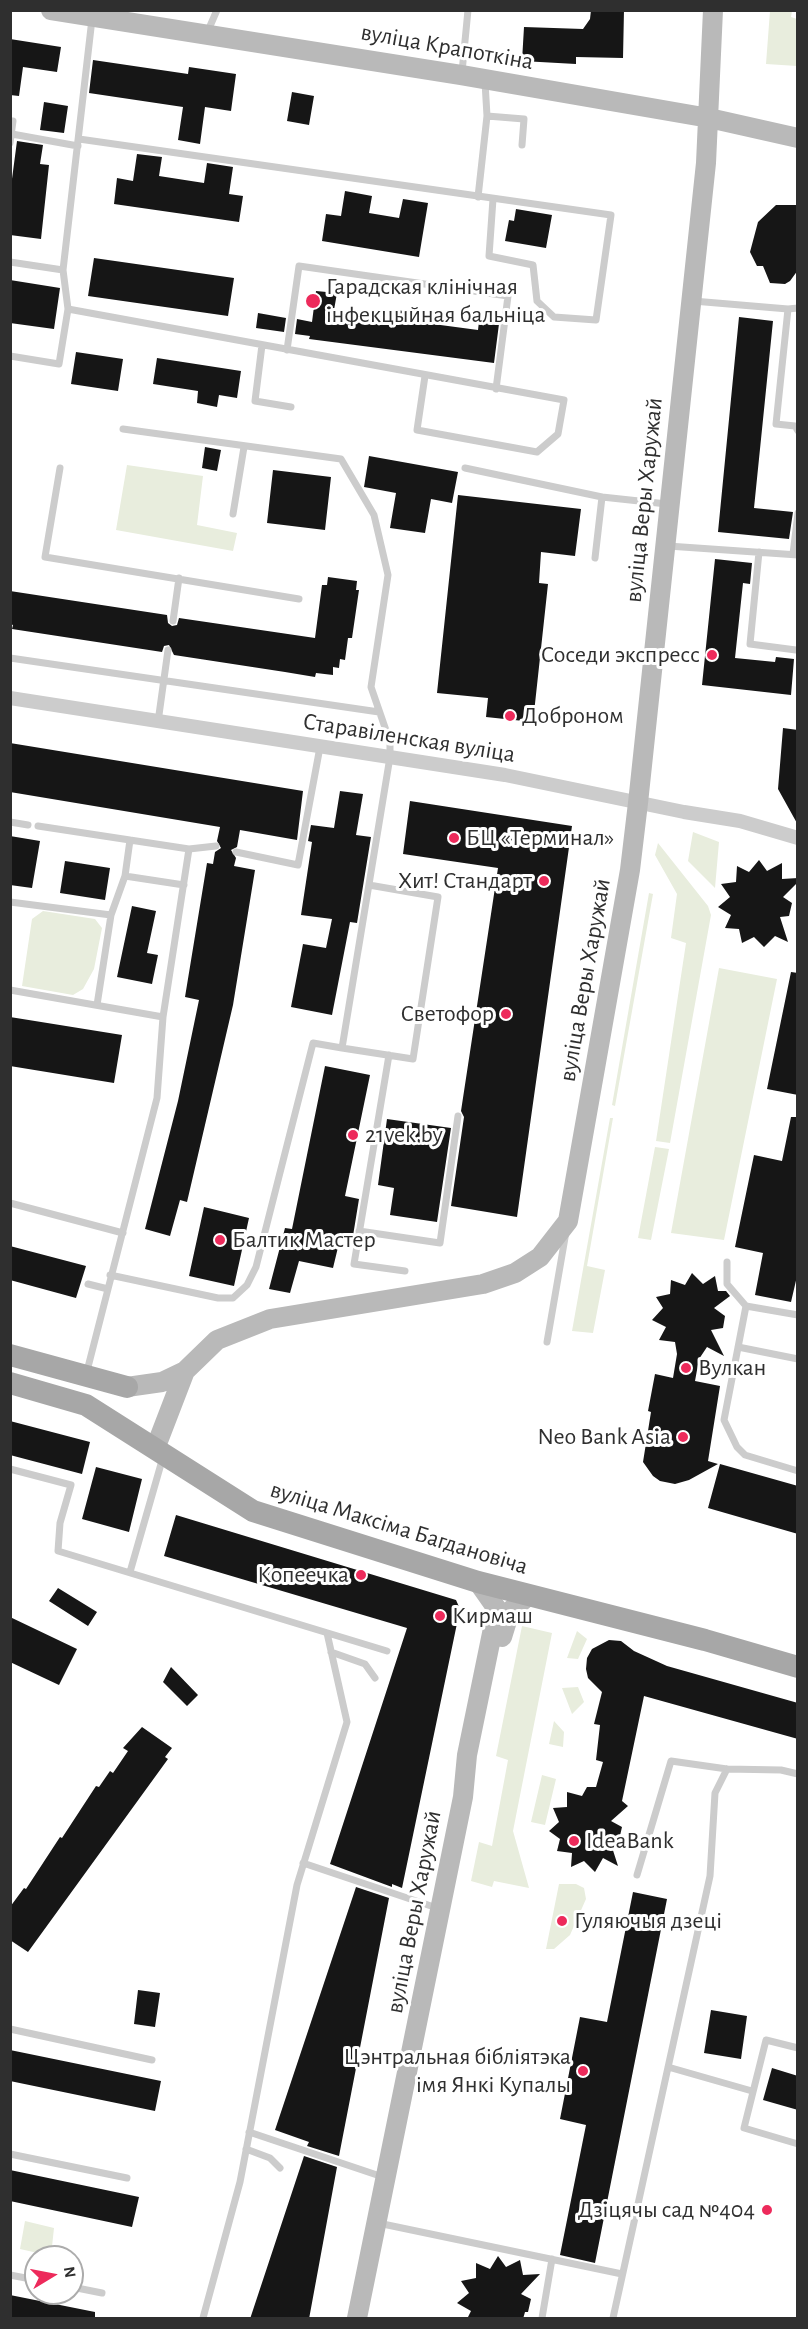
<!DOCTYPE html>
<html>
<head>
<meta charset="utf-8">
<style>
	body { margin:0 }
	#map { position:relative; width:808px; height:2329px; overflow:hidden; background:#fff; font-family:"Alegreya Sans",sans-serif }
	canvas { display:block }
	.frame { position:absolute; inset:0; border:12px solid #2f2f2f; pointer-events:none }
	.north { position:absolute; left:24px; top:2245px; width:60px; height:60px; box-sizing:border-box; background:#fff; border:2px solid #acacac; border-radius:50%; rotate:80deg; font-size:16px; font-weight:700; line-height:24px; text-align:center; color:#2f2f2f }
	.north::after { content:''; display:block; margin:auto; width:21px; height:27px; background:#ed2a5b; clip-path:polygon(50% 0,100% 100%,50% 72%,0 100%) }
</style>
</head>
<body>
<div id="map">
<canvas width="808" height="2329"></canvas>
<div class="frame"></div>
<div class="north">N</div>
</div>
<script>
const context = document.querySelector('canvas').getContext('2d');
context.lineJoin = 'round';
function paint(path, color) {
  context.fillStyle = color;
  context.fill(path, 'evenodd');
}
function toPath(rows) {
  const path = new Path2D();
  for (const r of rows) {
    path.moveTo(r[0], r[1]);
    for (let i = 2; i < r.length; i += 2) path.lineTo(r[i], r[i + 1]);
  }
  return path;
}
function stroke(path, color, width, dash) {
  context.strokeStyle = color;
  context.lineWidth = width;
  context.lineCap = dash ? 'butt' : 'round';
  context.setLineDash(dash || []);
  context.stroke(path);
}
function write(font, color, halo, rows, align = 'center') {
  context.font = font + ' "Alegreya Sans",sans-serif';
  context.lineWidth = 6;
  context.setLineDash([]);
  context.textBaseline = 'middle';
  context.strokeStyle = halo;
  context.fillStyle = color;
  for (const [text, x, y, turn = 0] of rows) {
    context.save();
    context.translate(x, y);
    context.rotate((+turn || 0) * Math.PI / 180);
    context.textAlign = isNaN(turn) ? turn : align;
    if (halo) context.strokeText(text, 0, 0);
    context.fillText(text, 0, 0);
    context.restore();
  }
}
const green = toPath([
	[770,11,792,11,791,17,797,19,797,66,766,64],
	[127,465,203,476,197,525,237,533,233,551,116,530],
	[693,832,719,842,715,888,688,861],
	[658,843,708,906,711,915,670,1143,656,1141,686,943,671,938,677,894,655,855],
	[649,893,653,894,615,1106,612,1105],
	[43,911,95,919,102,928,94,969,83,989,73,995,22,986,32,919],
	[719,968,777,979,724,1240,671,1233],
	[610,1118,613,1118,587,1266,605,1270,593,1333,572,1331],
	[655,1147,669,1149,651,1240,638,1238],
	[522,1626,552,1633,513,1831,529,1888,494,1881,492,1887,471,1881,479,1842,492,1846,508,1760,496,1756],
	[577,1631,587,1639,578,1659,567,1658],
	[578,1687,584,1702,572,1714,562,1688],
	[554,1721,564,1732,563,1747,549,1744],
	[542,1775,556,1779,545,1825,531,1822],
	[559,1884,576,1884,584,1888,586,1899,570,1935,554,1949,546,1949],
	[25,2221,54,2228,51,2256,20,2249]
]);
const building = toPath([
	[591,10,624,10,623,58,576,57,576,64,522,61,524,27,583,29,590,19],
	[10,39,61,47,57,72,23,67,19,96,10,95],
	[93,60,188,74,189,67,236,74,231,111,205,107,200,144,178,140,183,107,89,93],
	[292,92,314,96,309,125,287,121],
	[44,102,68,106,64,133,40,130],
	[17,141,43,145,40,164,49,165,41,239,10,235,10,194],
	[137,154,162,157,159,176,204,183,207,163,233,167,229,194,243,196,239,222,114,204,117,178,133,181],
	[345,191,372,196,369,213,399,218,403,199,428,203,419,257,322,241,326,214,341,216],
	[776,205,798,205,798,270,790,281,785,284,770,283,763,266,757,266,750,252,758,222],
	[516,209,552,215,546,248,505,241,509,220,514,221],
	[94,258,234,278,228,316,88,296],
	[10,280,60,288,54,329,10,323],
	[316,291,337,293,334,310,395,318,396,310,434,315,433,324,478,330,480,313,500,316,494,363,309,339,310,336,295,334,297,319,312,322],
	[258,313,286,318,284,332,256,328],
	[739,317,773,321,754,508,793,512,789,539,718,532],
	[76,352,123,359,118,391,71,384],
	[157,358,241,371,237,398,219,395,217,407,197,403,198,391,153,384],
	[205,447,221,450,217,471,202,468],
	[369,456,458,472,452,503,431,499,425,533,390,528,396,493,364,487],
	[273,470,331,477,325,530,267,523],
	[458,495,581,509,575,556,541,552,539,583,548,584,533,722,486,717,488,698,437,693],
	[715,559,752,563,750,584,743,583,735,658,775,662,776,657,794,659,791,695,702,685],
	[328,577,357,581,356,590,359,590,352,638,348,638,345,660,340,659,339,668,333,667,333,675,316,673,315,677,285,672,174,655,169,645,164,646,162,652,12,629,13,625,10,624,10,591,167,615,168,623,172,626,177,625,179,618,315,638,322,585,327,585],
	[783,728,798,730,798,825,778,789],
	[10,743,303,791,297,840,240,830,237,847,231,850,236,858,234,866,255,870,233,1005,187,1202,180,1200,170,1236,145,1229,178,1101,199,1000,185,997,207,863,213,864,215,852,221,848,217,841,220,827,10,792],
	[340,791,363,794,356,835,371,837,357,923,350,922,332,1015,291,1007,303,944,326,948,332,919,301,915,312,842,308,841,311,825,334,828],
	[410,801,572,826,517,1217,451,1206,464,1117,461,1111,498,868,403,854],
	[10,836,40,841,32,888,10,885],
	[759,860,767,871,782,863,782,879,798,878,798,882,783,897,792,903,789,916,780,917,788,942,775,936,764,947,754,937,742,943,739,929,725,928,731,915,718,907,730,897,721,884,736,882,737,866,749,872],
	[65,861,110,868,105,900,60,893],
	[132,906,156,911,147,953,158,955,152,984,117,977],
	[791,972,798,973,798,1095,767,1089],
	[10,1017,122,1035,114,1083,10,1066],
	[325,1066,370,1075,345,1196,359,1199,352,1242,340,1239,333,1268,299,1261,290,1293,269,1289,285,1228,292,1229],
	[791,1117,798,1117,798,1272,791,1302,755,1295,763,1253,735,1247,754,1155,782,1161],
	[387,1119,451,1128,437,1222,390,1215,394,1188,378,1185],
	[204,1207,249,1218,234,1286,189,1276],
	[10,1246,86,1266,76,1298,10,1280],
	[692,1273,703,1284,715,1276,718,1291,726,1291,730,1296,714,1308,725,1316,723,1328,711,1330,724,1356,707,1347,699,1359,695,1381,720,1386,708,1461,718,1464,689,1480,675,1484,660,1481,653,1476,643,1462,651,1412,648,1411,655,1374,673,1378,677,1354,675,1342,659,1340,666,1327,652,1320,663,1308,656,1297,670,1294,671,1280,685,1285],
	[10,1421,90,1442,82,1474,10,1455],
	[720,1464,798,1486,798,1534,708,1508],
	[96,1467,142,1479,129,1532,82,1519],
	[176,1515,456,1600,460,1609,402,1888,392,1884,392,1887,330,1864,407,1628,164,1556],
	[58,1588,97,1612,88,1626,49,1601],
	[10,1617,77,1649,59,1685,10,1662],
	[609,1640,621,1641,634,1651,667,1666,798,1703,798,1739,644,1696,622,1801,628,1806,611,1821,622,1827,619,1840,610,1841,618,1866,603,1858,595,1872,584,1861,571,1867,572,1853,557,1851,560,1839,549,1831,559,1822,553,1808,567,1807,567,1792,582,1796,587,1787,596,1787,603,1762,596,1760,600,1725,594,1724,602,1692,588,1678,586,1669,587,1658,592,1649],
	[171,1667,198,1695,187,1706,163,1682],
	[142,1727,172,1748,165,1757,168,1759,28,1952,10,1940,10,1907,24,1888,26,1889,60,1837,62,1838,96,1786,99,1787,110,1771,113,1773,128,1751,123,1748],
	[356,1887,389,1898,339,2156,307,2146,309,2142,275,2130],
	[633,1892,667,1899,595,2263,560,2255,586,2125,560,2119,580,2017,607,2022],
	[138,1990,160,1993,155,2027,134,2024],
	[711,2010,747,2016,741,2059,704,2053],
	[10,2050,161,2081,155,2111,10,2081],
	[772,2068,798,2076,798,2110,763,2100],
	[304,2156,337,2167,309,2319,250,2319],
	[10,2170,139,2197,132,2227,10,2201],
	[498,2256,506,2267,520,2260,523,2275,540,2274,521,2294,531,2299,528,2312,525,2312,523,2319,467,2319,471,2311,457,2303,469,2293,461,2281,476,2278,476,2263,490,2269],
	[10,2295,95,2312,95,2319,10,2319]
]);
const lane = toPath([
	[207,33,217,10],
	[462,72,468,10],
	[487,116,524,119,522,145],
	[10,121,13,121,10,143],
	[12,134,78,146],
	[79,139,611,215,596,320,554,317,537,301,533,265,489,256,493,199],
	[478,197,487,116,485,82],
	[10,262,63,270],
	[693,301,788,309,798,308],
	[68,309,564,400,558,434,537,452,417,430,425,376],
	[788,309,776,424,795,426,798,431],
	[262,345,255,401,291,407],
	[287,350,299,266,508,296,496,389],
	[10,356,59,364,68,309,63,270,92,19],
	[123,429,341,459,374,515,388,575,371,687,390,742,390,757,342,1048,413,1059,438,897,369,885],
	[60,468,45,557,299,599],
	[465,468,602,497],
	[233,514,244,447],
	[668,546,798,555],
	[759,552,750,644,796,650],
	[793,554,798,513],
	[595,558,602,497,667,504],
	[173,621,179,578],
	[10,658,379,712],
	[158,722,168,650],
	[10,822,28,825],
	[38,826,189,849],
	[236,852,298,865,320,747],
	[125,876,184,885],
	[10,902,111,915,97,1005],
	[111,915,125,876,130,840],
	[10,990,163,1017,189,849,216,846],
	[389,1055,354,1264,405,1271],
	[10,1203,123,1233],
	[359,1231,440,1243,458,1116],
	[727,1262,727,1284,746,1306,724,1420,737,1447,745,1455,798,1471],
	[110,1275,218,1298,233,1298,247,1285,256,1267,313,1043,342,1048],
	[88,1284,108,1289],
	[746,1306,798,1315],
	[547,1342,566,1232],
	[738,1347,798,1359],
	[87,1371,157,1098,163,1017],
	[10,1469,71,1485,60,1523,58,1551,387,1651],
	[130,1572,163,1457],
	[331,1652,365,1664,375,1678],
	[303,1863,437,1908],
	[637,1875,671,1761,727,1769,781,1770,798,1774],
	[10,2029,152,2060],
	[798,2048,766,2040,744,2128,798,2144],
	[668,2067,752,2091],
	[249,2132,383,2177],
	[246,2149,270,2158,280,2168],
	[10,2154,127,2178],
	[378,2223,622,2274],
	[10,2275,36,2280],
	[72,2287,102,2293],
	[203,2318,240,2182,297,1885,347,1722,327,1633],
	[542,2318,552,2259],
	[613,2318,710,1876,715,1793,727,1769]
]);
const street = toPath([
	[10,698,505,775,684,812,740,821,798,838]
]);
const secondary = toPath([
	[51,10,461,75,709,118,798,138],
	[127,1387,162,1382,185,1371,217,1340,270,1319,483,1284,515,1273,540,1257,568,1221,630,870,638,803,706,163,713,10],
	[155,1449,185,1371],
	[502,1637,510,1611,528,1596],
	[357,2318,463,1797,467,1755,497,1609,478,1582]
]);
const primary = toPath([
	[10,1355,127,1387],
	[10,1383,86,1405,253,1511,478,1582,705,1640,798,1667]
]);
const markers = [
	[313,301,8,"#ed2a5b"],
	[712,655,6,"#ed2a5b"],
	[510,716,6,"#ed2a5b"],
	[454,838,6,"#ed2a5b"],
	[544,881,6,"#ed2a5b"],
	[506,1014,6,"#ed2a5b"],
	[353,1135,6,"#ed2a5b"],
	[220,1240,6,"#ed2a5b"],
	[686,1368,6,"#ed2a5b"],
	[683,1437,6,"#ed2a5b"],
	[361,1575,6,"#ed2a5b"],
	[440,1616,6,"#ed2a5b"],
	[574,1841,6,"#ed2a5b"],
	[562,1921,6,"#ed2a5b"],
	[583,2071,6,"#ed2a5b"],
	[767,2210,6,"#ed2a5b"]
];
const streetNames = [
	["вуліца Крапоткіна",447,47,10],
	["вуліца Веры Харужай",644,500,-84],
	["Старавіленская вуліца",409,738,9],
	["вуліца Веры Харужай",585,980,-80],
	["вуліца Максіма Багдановіча",399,1528,17],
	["вуліца Веры Харужай",414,1912,-79]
];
const poiNames = [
	["Гарадская клінічная",326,287],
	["інфекцыйная бальніца",326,315],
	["Соседи экспресс",700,655,"right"],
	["Доброном",522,716],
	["БЦ «Терминал»",466,838],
	["Хит! Стандарт",532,881,"right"],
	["Светофор",494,1014,"right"],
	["21vek.by",365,1135],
	["Балтик Мастер",232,1240],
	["Вулкан",698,1368],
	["Neo Bank Asia",671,1437,"right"],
	["Копеечка",349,1575,"right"],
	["Кирмаш",452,1616],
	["IdeaBank",586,1841],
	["Гуляючыя дзеці",574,1921],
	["Цэнтральная бібліятэка",571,2057,"right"],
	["імя Янкі Купалы",571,2085,"right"],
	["Дзіцячы сад №404",755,2210,"right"]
];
paint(green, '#e8eddd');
paint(building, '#161616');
stroke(lane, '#ccc', 7);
stroke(street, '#ccc', 14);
stroke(secondary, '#b9b9b9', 20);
stroke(primary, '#a7a7a7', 22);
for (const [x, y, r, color] of markers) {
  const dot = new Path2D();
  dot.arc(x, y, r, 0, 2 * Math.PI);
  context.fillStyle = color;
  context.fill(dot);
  stroke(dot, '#fff', 2);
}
write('24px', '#2f2f2f', '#fff', streetNames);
write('24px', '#2f2f2f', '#fff', poiNames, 'left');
</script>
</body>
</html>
